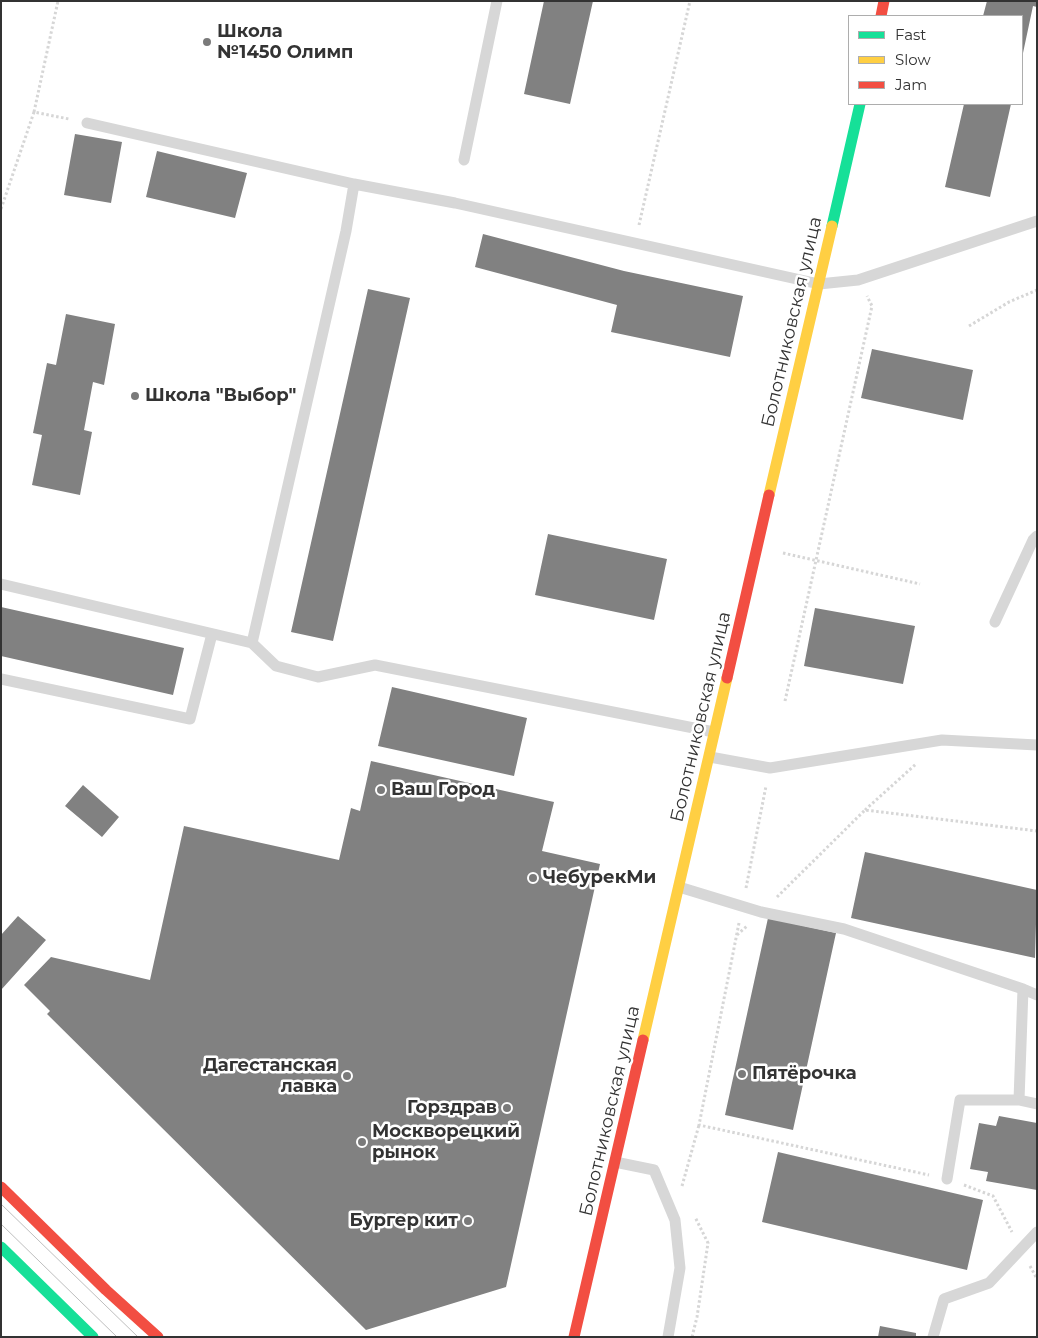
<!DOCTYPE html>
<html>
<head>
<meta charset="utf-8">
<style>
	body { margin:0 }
	#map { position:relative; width:1038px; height:1338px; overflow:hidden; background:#fff; font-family:Montserrat,sans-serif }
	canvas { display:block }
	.frame { position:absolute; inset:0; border:2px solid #333; pointer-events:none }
	.legend { position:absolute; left:848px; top:15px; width:175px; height:90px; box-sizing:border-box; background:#fff; border:1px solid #adadad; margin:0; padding:6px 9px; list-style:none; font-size:15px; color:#333 }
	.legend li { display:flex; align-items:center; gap:10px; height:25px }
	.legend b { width:25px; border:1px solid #adadad }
</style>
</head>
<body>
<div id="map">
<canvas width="1038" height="1338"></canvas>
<div class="frame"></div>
<ul class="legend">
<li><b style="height:6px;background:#16e098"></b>Fast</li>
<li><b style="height:6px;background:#ffcf43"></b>Slow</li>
<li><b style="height:6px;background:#f24e42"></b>Jam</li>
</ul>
</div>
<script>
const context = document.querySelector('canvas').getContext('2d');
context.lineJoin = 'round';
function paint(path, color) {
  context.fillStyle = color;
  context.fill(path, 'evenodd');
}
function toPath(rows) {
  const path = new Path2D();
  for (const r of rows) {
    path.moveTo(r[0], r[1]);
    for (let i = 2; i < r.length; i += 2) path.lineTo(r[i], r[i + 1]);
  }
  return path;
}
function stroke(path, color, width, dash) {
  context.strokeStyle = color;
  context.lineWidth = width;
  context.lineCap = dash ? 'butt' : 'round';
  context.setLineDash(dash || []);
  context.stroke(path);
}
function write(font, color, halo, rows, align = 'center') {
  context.font = font + ' Montserrat,sans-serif';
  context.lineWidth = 5;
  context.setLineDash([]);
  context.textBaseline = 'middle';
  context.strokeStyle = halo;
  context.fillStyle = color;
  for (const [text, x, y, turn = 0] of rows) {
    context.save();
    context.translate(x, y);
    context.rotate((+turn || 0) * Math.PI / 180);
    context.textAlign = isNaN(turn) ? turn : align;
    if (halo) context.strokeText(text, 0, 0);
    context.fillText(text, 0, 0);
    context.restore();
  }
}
const building = toPath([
	[544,1,593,1,570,104,524,94],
	[987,1,1037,1,1037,7,1033,6,1023,53,1022,16,983,16],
	[964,104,1011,104,990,197,945,187],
	[75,134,122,142,111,203,64,195],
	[157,151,247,173,235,218,146,197],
	[483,234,624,271,743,296,730,357,611,332,617,305,475,267],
	[368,289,410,298,333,641,291,632],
	[66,314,115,324,104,385,93,382,84,430,92,432,80,495,32,485,42,435,33,433,47,363,56,365],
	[872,349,973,370,963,420,861,398],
	[548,534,667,559,654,620,535,595],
	[1,607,184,648,173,695,1,656],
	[815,608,915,626,903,684,804,666],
	[392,687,527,718,514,776,378,746],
	[371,761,554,802,542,851,600,864,506,1287,366,1330,47,1014,50,1011,24,985,51,957,150,980,184,826,339,860,351,808,360,811],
	[83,785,119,817,102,837,65,806],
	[865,852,1037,890,1035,958,851,918],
	[18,916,46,940,1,990,1,935],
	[768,918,836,933,793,1130,725,1115],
	[999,1116,1037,1123,1037,1190,986,1181,988,1172,970,1169,979,1123,996,1126],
	[778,1152,983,1200,967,1270,762,1222],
	[880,1326,916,1333,916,1337,878,1337]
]);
const path = toPath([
	[34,112,58,1],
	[1,209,34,112,69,119],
	[639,225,690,1],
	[969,326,1009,302,1037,290],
	[783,553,920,584],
	[785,701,872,306,867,296],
	[865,810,916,764],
	[746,888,766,786],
	[777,897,865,810,1037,831],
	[739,923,699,1125,929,1175],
	[737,935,747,926],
	[964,1185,993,1196,1012,1232],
	[682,1186,699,1125],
	[1030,1266,1037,1279],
	[692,1337,697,1317,708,1243,695,1217]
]);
const lane = toPath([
	[87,123,354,184],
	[464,160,497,1],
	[1,584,252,643,346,231,354,184,455,203,819,284,858,280,1037,221],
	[995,622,1033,540,1037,536],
	[252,643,276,666,318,677,375,665,714,732],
	[1,679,190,719,212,634],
	[710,757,770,768,942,740,1037,745],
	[679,887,761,912,844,929,1023,989,1019,1100,1037,1104],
	[1023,989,1037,995],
	[615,1162,654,1170,675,1220,680,1268,668,1337],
	[947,1179,960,1100,1019,1100],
	[933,1337,944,1299,989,1283,1037,1232]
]);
const fast = toPath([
	[832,226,860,104],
	[1,1247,93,1337]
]);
const slow = toPath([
	[769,495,832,226],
	[643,1040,727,678]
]);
const jam = toPath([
	[881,16,884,1],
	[727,678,769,495],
	[1,1187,106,1290,158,1337],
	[574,1337,643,1040]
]);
const tram = toPath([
	[1,1204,138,1337],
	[1,1224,117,1337]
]);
const markers = [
	[207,42,5,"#7a7a7a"],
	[135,396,5,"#7a7a7a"],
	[381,790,5,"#7a7a7a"],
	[533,878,5,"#7a7a7a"],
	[742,1074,5,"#7a7a7a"],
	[347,1076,5,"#7a7a7a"],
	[507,1108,5,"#7a7a7a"],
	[362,1142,5,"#7a7a7a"],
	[468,1221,5,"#7a7a7a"]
];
const poiNames = [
	["Школа",217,32],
	["№1450 Олимп",217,53],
	["Школа \"Выбор\"",145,396],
	["Ваш Город",391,790],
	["ЧебурекМи",543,878],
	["Дагестанская",337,1066,"right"],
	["лавка",337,1087,"right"],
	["Пятёрочка",752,1074],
	["Горздрав",497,1108,"right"],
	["Москворецкий",372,1132],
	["рынок",372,1153],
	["Бургер кит",458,1221,"right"]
];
const streetNames = [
	["Болотниковская улица",792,322,-77],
	["Болотниковская улица",701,717,-77],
	["Болотниковская улица",610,1111,-77]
];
paint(building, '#818181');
stroke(path, '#d6d6d6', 3, [2.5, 2.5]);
stroke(lane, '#d7d7d7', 11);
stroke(fast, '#16e098', 11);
stroke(slow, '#ffcf43', 11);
stroke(jam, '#f24e42', 11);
stroke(tram, '#bebebe', 1);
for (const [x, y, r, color] of markers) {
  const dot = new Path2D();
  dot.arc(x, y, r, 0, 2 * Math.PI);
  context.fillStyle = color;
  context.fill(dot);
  stroke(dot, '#fff', 2);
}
write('bold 18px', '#333', '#fff', poiNames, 'left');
write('18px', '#333', '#fff', streetNames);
</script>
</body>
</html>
